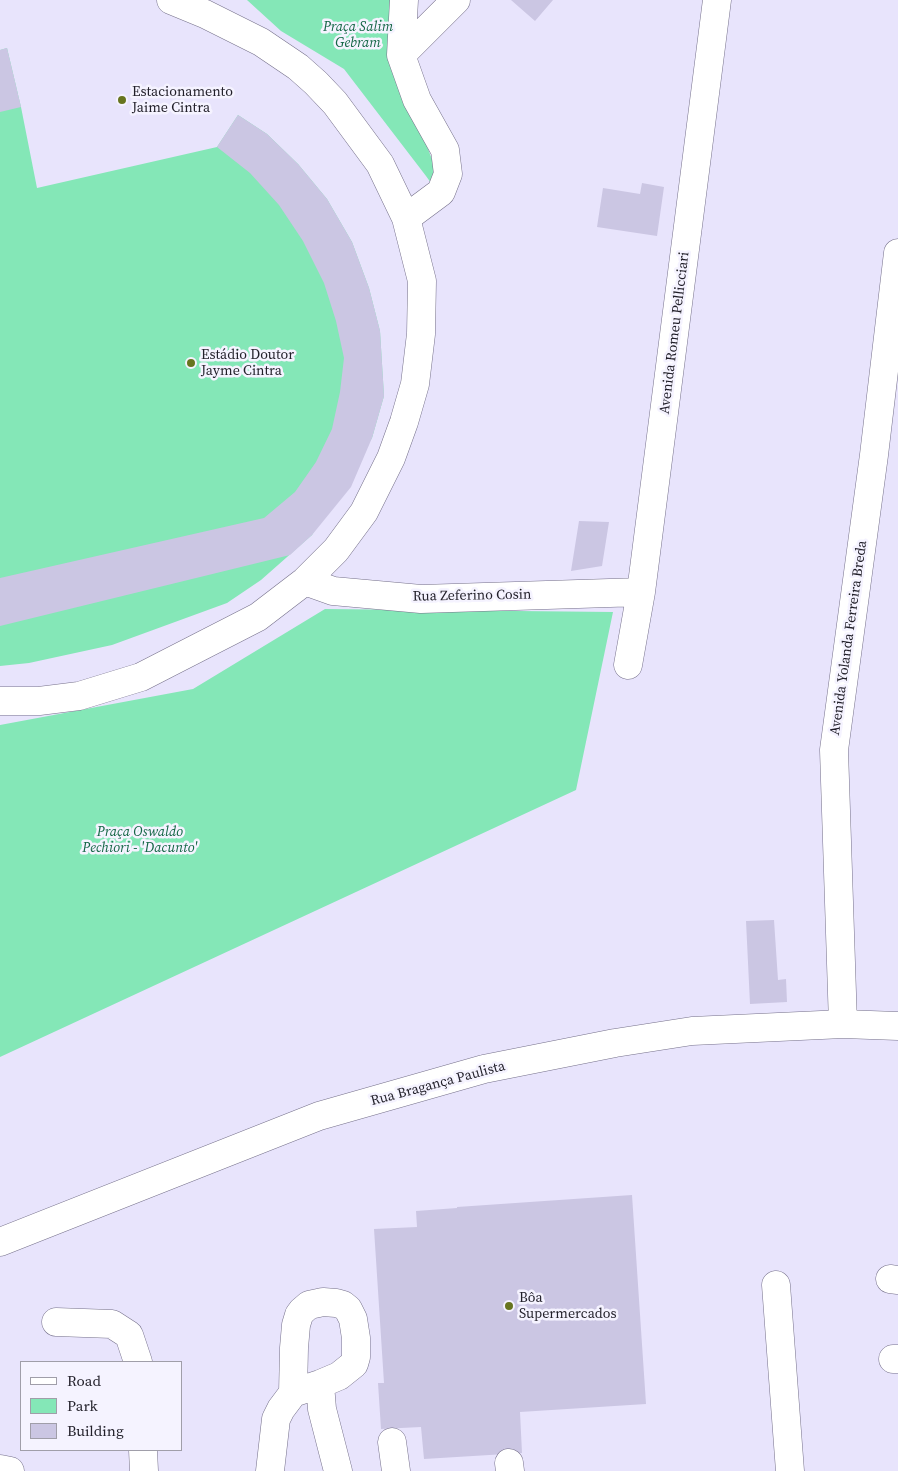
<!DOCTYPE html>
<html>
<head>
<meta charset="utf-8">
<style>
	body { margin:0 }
	#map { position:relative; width:898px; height:1471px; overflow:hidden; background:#e8e4fc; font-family:"Source Serif 4",serif }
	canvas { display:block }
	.legend { position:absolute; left:20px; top:1361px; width:162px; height:90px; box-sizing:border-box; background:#f5f3ff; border:1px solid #a09ea9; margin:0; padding:6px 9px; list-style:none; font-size:15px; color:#211f29 }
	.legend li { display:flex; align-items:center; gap:10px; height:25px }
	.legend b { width:25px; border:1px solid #a09ea9 }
</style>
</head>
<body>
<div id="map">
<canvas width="898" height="1471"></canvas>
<ul class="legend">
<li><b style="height:6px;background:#fff"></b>Road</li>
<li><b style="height:14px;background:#84e7b7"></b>Park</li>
<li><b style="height:14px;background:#cbc6e3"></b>Building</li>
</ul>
</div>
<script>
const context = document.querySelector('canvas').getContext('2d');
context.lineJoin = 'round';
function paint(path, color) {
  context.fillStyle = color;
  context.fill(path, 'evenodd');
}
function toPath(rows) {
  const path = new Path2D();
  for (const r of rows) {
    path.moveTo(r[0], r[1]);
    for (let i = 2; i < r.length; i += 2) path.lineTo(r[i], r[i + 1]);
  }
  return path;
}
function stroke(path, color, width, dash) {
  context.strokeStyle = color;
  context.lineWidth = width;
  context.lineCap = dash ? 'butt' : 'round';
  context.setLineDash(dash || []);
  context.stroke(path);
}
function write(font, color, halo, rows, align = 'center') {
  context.font = font + ' "Source Serif 4",serif';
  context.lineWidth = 5;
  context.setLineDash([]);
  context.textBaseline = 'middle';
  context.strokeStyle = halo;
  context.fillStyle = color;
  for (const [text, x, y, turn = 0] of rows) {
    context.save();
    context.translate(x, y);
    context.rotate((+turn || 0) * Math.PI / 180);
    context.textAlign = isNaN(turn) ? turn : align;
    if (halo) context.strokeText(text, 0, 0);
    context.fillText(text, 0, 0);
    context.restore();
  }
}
const green = toPath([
	[247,0,397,0,394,59,439,178,431,183,426,176,344,69,281,31],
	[7,48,21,107,37,188,217,147,238,115,267,134,298,164,327,199,352,242,369,288,380,331,384,396,372,438,312,535,261,580,227,603,112,645,29,663,0,666,0,50],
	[325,609,613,612,576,790,0,1057,0,725,193,689]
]);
const building = toPath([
	[511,0,553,0,535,21],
	[7,48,21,107,0,112,0,50],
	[238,115,267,134,298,164,327,199,352,242,369,288,380,331,384,396,372,438,351,487,312,535,290,555,0,626,0,578,264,518,295,492,316,462,332,429,340,392,344,358,336,321,324,283,303,241,279,205,250,173,217,147],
	[642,183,664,187,657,236,597,227,603,188,640,194],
	[579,521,609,522,602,566,571,571],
	[774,920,778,980,786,979,787,1002,750,1004,746,921],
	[632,1195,646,1404,520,1412,522,1453,424,1459,421,1427,381,1429,378,1383,384,1383,374,1229,417,1227,416,1211,457,1208,457,1207]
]);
const minor = toPath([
	[404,0,401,55,417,100,445,150,448,174,441,192,406,218],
	[401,55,456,0],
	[305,581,333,591,421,599,641,592],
	[628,665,641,592,717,0],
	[0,701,39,701,79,696,141,677,258,617,305,581,336,550,364,512,391,458,404,422,415,384,421,334,422,281,406,218,380,164,335,103,316,83,298,67,261,42,205,14,171,0],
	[843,1024,834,750,874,455,898,253],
	[0,1242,319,1116,484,1069,615,1043,692,1031,843,1024,898,1026],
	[890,1279,898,1280],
	[776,1285,790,1471],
	[56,1322,112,1324,129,1335,138,1362],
	[893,1359,898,1359],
	[320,1384,322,1409,338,1471],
	[392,1442,396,1471],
	[143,1450,144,1471],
	[509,1463,510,1471],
	[270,1471,276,1419,281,1409,293,1393,320,1384,339,1376,354,1364,356,1357,356,1338,353,1319,348,1309,343,1305,336,1303,323,1302,309,1305,302,1311,299,1315,296,1325,294,1348,293,1393]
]);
const major = toPath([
	[0,1469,10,1471]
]);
const markers = [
	[122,100,5,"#67741f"],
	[191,363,5,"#67741f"],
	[509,1306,5,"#67741f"]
];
const parkNames = [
	["Praça Salim",358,27],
	["Gebram",358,43],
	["Praça Oswaldo",140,832],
	["Pechiori - 'Dacunto'",140,848]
];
const poiNames = [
	["Estacionamento",132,92],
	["Jaime Cintra",132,108],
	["Estádio Doutor",201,355],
	["Jayme Cintra",201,371],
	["Bôa",519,1298],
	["Supermercados",519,1314]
];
const streetNames = [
	["Avenida Romeu Pellicciari",675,333,-83],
	["Rua Zeferino Cosin",472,596,-1],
	["Avenida Yolanda Ferreira Breda",849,638,-82],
	["Rua Bragança Paulista",438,1084,-15]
];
paint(green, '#84e7b7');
paint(building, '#cbc6e3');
stroke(minor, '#75708a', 29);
stroke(major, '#75708a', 29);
stroke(minor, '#fff', 28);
stroke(major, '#fff', 28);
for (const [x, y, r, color] of markers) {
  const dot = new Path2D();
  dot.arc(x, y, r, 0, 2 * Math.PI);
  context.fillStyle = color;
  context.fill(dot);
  stroke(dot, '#f5f3ff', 2);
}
write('italic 14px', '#136645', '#f5f3ff', parkNames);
write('14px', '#211f29', '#f5f3ff', poiNames, 'left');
write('14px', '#211f29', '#f5f3ff', streetNames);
</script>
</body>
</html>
